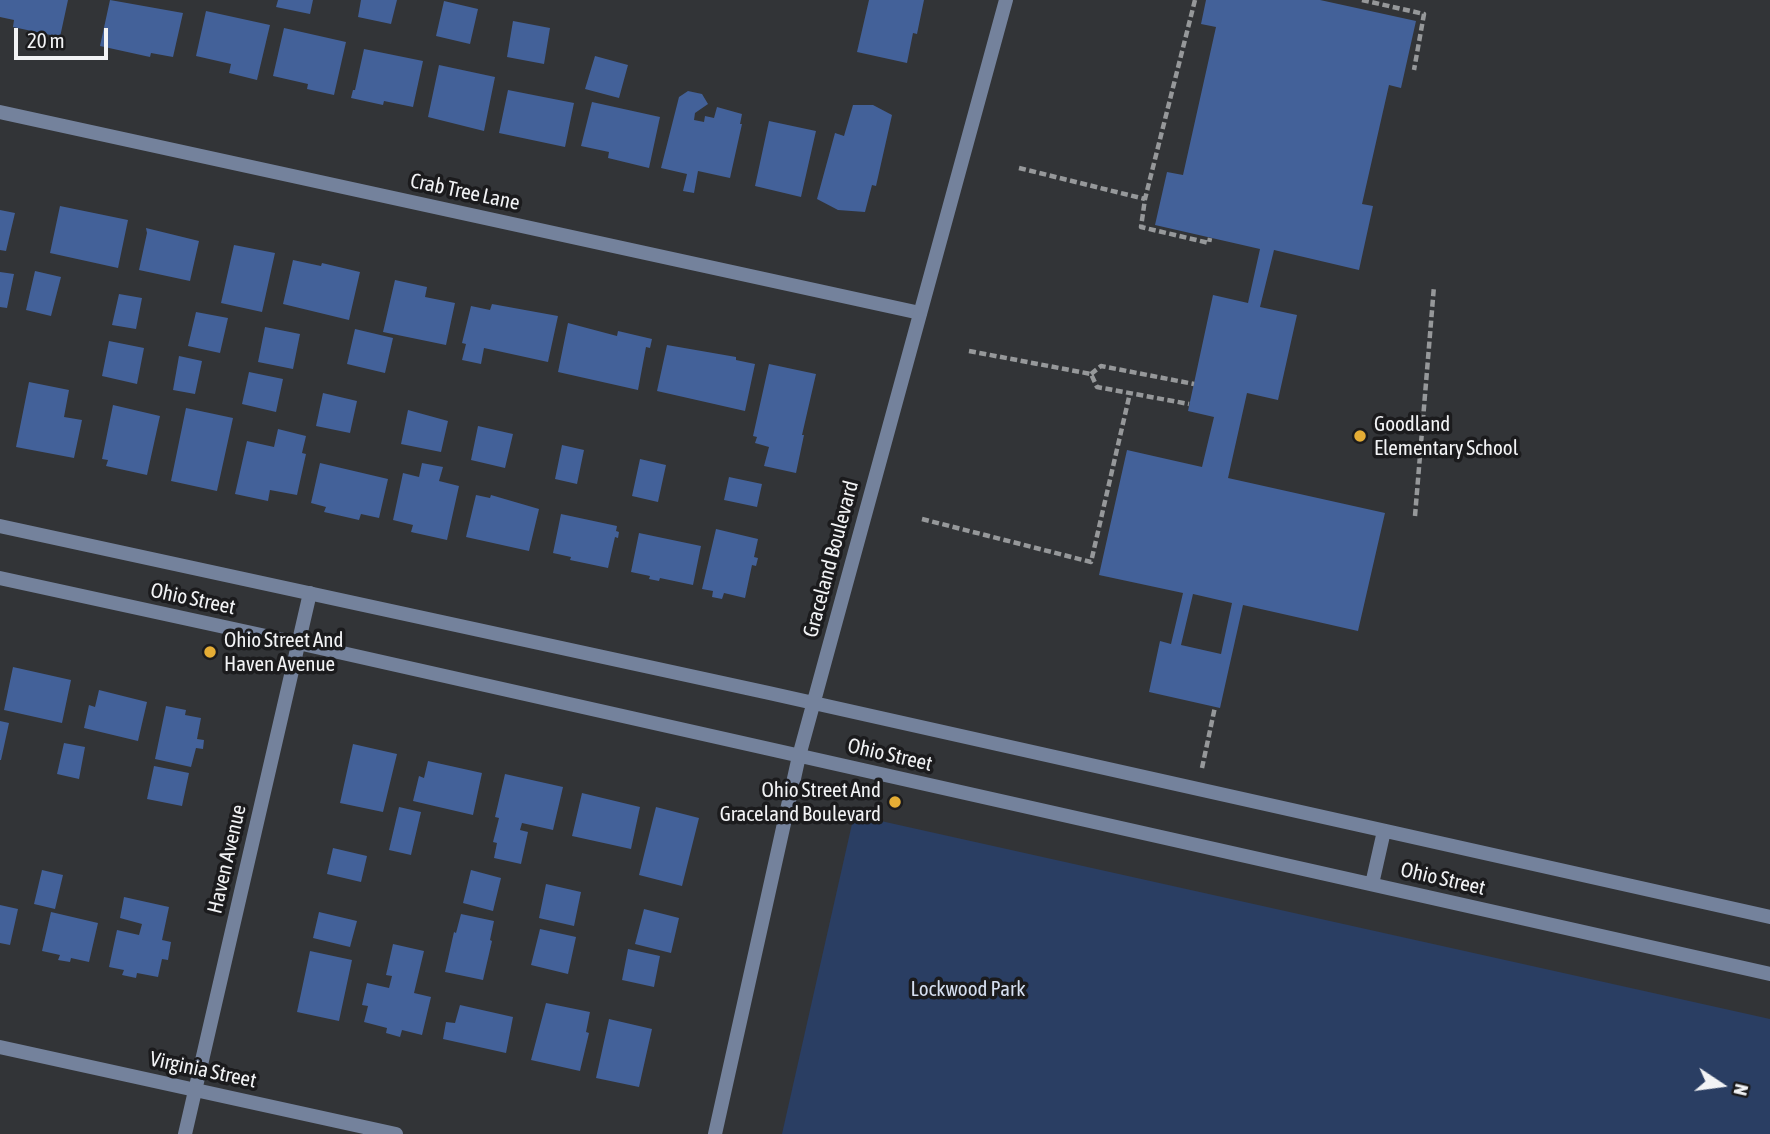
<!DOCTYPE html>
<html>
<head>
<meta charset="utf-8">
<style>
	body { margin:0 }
	#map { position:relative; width:1770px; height:1134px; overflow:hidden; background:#323437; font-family:"Asap Condensed",sans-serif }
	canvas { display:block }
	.north { position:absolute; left:1686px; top:1050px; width:70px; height:70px; -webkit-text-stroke:5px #1b1b1d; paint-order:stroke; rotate:103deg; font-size:19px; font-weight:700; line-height:28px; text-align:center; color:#f2f3f5 }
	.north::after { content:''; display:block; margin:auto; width:24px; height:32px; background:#f2f3f5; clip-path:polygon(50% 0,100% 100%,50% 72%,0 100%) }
	.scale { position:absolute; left:14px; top:28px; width:94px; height:32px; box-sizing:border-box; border:4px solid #f2f3f5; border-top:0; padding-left:9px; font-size:21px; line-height:24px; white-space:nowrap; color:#f2f3f5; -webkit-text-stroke:5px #1b1b1d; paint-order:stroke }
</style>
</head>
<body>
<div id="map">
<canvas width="1770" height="1134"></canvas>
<div class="north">N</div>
<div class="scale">20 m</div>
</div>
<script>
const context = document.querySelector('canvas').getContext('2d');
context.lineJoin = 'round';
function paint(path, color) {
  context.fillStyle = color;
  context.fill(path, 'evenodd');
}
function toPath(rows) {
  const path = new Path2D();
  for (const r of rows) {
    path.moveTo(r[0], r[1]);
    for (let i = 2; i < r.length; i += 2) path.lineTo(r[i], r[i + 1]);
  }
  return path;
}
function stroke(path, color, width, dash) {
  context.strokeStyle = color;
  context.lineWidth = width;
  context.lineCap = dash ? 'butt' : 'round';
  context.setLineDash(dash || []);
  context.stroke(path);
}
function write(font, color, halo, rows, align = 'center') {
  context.font = font + ' "Asap Condensed",sans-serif';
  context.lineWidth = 7;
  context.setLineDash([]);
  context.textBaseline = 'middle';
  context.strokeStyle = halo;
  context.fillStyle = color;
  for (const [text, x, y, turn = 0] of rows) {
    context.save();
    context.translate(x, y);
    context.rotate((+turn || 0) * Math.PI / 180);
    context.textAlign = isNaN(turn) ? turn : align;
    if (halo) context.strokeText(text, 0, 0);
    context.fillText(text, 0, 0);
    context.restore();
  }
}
const green = toPath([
	[854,815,1770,1019,1770,1134,782,1134]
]);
const building = toPath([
	[0,0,68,0,60,37,13,27,14,20,0,17],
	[110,0,183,13,173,57,151,53,150,57,100,46],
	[278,0,313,0,310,14,276,7],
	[361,0,397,0,391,24,358,17],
	[869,0,924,0,917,34,913,33,907,63,857,52],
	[1206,0,1320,0,1416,21,1401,88,1389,85,1362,204,1373,206,1359,270,1274,250,1260,307,1297,315,1278,400,1247,393,1228,478,1385,513,1358,631,1243,605,1220,708,1149,692,1160,641,1171,644,1183,593,1099,575,1127,450,1202,467,1214,417,1188,411,1213,295,1248,303,1260,249,1155,225,1167,172,1183,175,1216,27,1201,24],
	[1193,594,1232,603,1221,654,1181,645],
	[444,1,478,9,470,44,436,36],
	[206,11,270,25,257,80,229,73,231,64,196,56],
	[513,21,550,28,544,64,507,57],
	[284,28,346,42,334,95,307,89,308,84,273,76],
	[364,49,423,61,413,107,384,101,383,105,351,98,353,90,355,90],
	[595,56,628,65,619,98,585,89],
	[439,65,495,77,484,131,428,117],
	[508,90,574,103,565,147,499,133],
	[688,91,702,94,708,104,695,113,694,120,704,122,705,116,714,118,717,107,742,114,740,124,742,124,730,178,698,171,694,193,683,191,687,174,661,168,679,97],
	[592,102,660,117,649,168,608,158,609,152,581,146],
	[853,105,873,105,892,115,876,186,872,185,865,212,838,210,817,199,835,133,844,136],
	[769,121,816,131,801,197,755,186],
	[60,206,128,220,118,268,50,253],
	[0,210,15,213,6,251,0,250],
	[146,228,199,241,190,281,139,270,147,233],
	[234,245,275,253,262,312,221,303],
	[293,260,321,266,322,263,360,272,349,320,283,304],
	[35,271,61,277,51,316,26,310],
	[0,272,14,274,7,308,0,307],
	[395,280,427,287,425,297,455,303,446,345,383,332],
	[119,294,142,298,136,329,112,325],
	[492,304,558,316,548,362,484,348,481,364,462,360,466,344,462,343,471,306,490,310],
	[196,312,228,318,220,353,188,346],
	[568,323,617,336,618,331,652,339,650,348,646,347,638,390,558,372],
	[265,327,300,334,293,369,258,362],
	[355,329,393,338,385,373,347,364],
	[109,341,144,348,137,384,102,376],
	[667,345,736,357,736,360,755,364,745,411,657,391],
	[179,356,202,361,195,394,173,390],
	[769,364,816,374,802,435,804,435,796,473,764,466,769,447,755,443,757,437,753,436],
	[249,372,283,379,276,412,242,404],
	[29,382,69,390,64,417,82,420,74,458,16,447],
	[323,393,357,401,350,433,316,426],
	[113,405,160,416,147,475,106,466,108,460,102,459],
	[186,408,233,418,217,491,171,481],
	[408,410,448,421,441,452,401,444],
	[478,426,513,434,505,468,471,460],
	[278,429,306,436,302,453,306,454,297,495,270,490,268,501,235,494,247,441,274,447],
	[562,445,584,450,577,484,555,479],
	[640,459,666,465,658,502,632,496],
	[320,463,388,479,379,518,361,514,359,520,324,512,326,507,311,503],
	[422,463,443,467,439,481,459,486,447,540,411,532,413,525,393,520,403,473,419,477],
	[729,477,762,484,757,507,724,500],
	[476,495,490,498,491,495,539,509,529,551,466,537],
	[561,514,617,526,616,531,619,532,618,538,615,537,608,568,570,560,571,557,553,553],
	[716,529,758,539,754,557,758,558,756,566,752,565,745,598,724,593,722,599,712,597,713,591,702,589],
	[639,533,701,546,693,585,660,578,659,581,649,579,650,576,631,572],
	[13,667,71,680,62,723,4,710],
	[99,690,147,702,138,741,84,728,89,705,95,707],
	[166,706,186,710,185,715,201,718,197,739,204,740,203,749,196,748,191,767,155,759],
	[0,721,9,723,1,760,0,760],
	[64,743,85,747,79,779,57,774],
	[353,744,397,754,383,812,340,803],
	[428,761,482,773,473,815,413,801,419,776,424,778],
	[154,766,189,773,182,806,147,799],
	[505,774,563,787,553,830,522,823,520,830,528,832,521,864,494,858,497,843,493,842,499,818,495,817],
	[582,793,640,807,631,849,572,836],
	[399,807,421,812,411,855,389,850],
	[656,807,699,818,682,886,639,875],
	[333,848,367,856,361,882,327,874],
	[42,870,63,875,55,909,34,904],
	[471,870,501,878,493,911,463,903],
	[546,884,581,892,574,926,539,918],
	[124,897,169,907,162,940,171,942,168,960,162,959,158,977,137,973,136,978,122,975,124,970,109,967,117,930,139,935,142,924,120,918],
	[0,905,18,909,10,945,0,943],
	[644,909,679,918,671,953,635,944],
	[51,912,98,923,89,962,71,958,70,962,58,960,60,955,42,951],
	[319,912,357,921,350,947,313,938],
	[461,914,494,921,490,940,492,941,483,980,445,972,454,932,456,933],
	[540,929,576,937,568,974,531,965],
	[393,944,424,951,414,993,431,997,422,1035,402,1030,400,1037,386,1033,387,1028,364,1022,368,1006,362,1005,367,983,389,988,392,976,386,975],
	[628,949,660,956,654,987,622,980],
	[310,951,352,960,339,1021,297,1012],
	[546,1003,590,1012,586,1032,589,1033,580,1071,531,1060],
	[460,1005,513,1017,506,1053,443,1039,446,1022,455,1023],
	[609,1019,652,1029,639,1087,596,1078]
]);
const path = toPath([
	[1195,0,1145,199,1141,227,1209,243,1210,238],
	[1362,0,1424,14,1414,70],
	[1019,168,1145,199],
	[969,351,1091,374,1097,387,1189,404],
	[1091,374,1101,366,1194,384],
	[1415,516,1434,286],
	[922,519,1091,562,1130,393],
	[1202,768,1215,707]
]);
const minor = toPath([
	[0,112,920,313],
	[0,1047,396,1134],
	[185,1134,310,593]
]);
const tertiary = toPath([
	[0,526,769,693,1770,917],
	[0,578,298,643,1770,974],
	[1372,884,1384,831],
	[715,1134,799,756,1006,0]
]);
const markers = [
	[1360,436,7,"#e5ad35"],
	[210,652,7,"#e5ad35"],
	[895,802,7,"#e5ad35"]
];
const streetNames = [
	["Crab Tree Lane",465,192,12],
	["Graceland Boulevard",831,559,-75],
	["Ohio Street",193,599,12],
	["Ohio Street",890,755,13],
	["Haven Avenue",227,859,-77],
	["Ohio Street",1443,879,13],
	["Virginia Street",203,1070,12]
];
const poiNames = [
	["Goodland",1374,424],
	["Elementary School",1374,448],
	["Ohio Street And",224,640],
	["Haven Avenue",224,664],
	["Ohio Street And",881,790,"right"],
	["Graceland Boulevard",881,814,"right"]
];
const parkNames = [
	["Lockwood Park",968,989]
];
paint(green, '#2a3e63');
paint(building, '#436199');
stroke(path, '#96989a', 4.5, [7, 3.5]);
stroke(minor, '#74829c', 14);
stroke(tertiary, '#74829c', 14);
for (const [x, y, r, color] of markers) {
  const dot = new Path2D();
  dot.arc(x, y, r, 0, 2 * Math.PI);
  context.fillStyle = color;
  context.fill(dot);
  stroke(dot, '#1b1b1d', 2.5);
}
write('21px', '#f2f3f5', '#1b1b1d', streetNames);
write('21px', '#f2f3f5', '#1b1b1d', poiNames, 'left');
write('21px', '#d6dff0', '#1b1b1d', parkNames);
</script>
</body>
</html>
